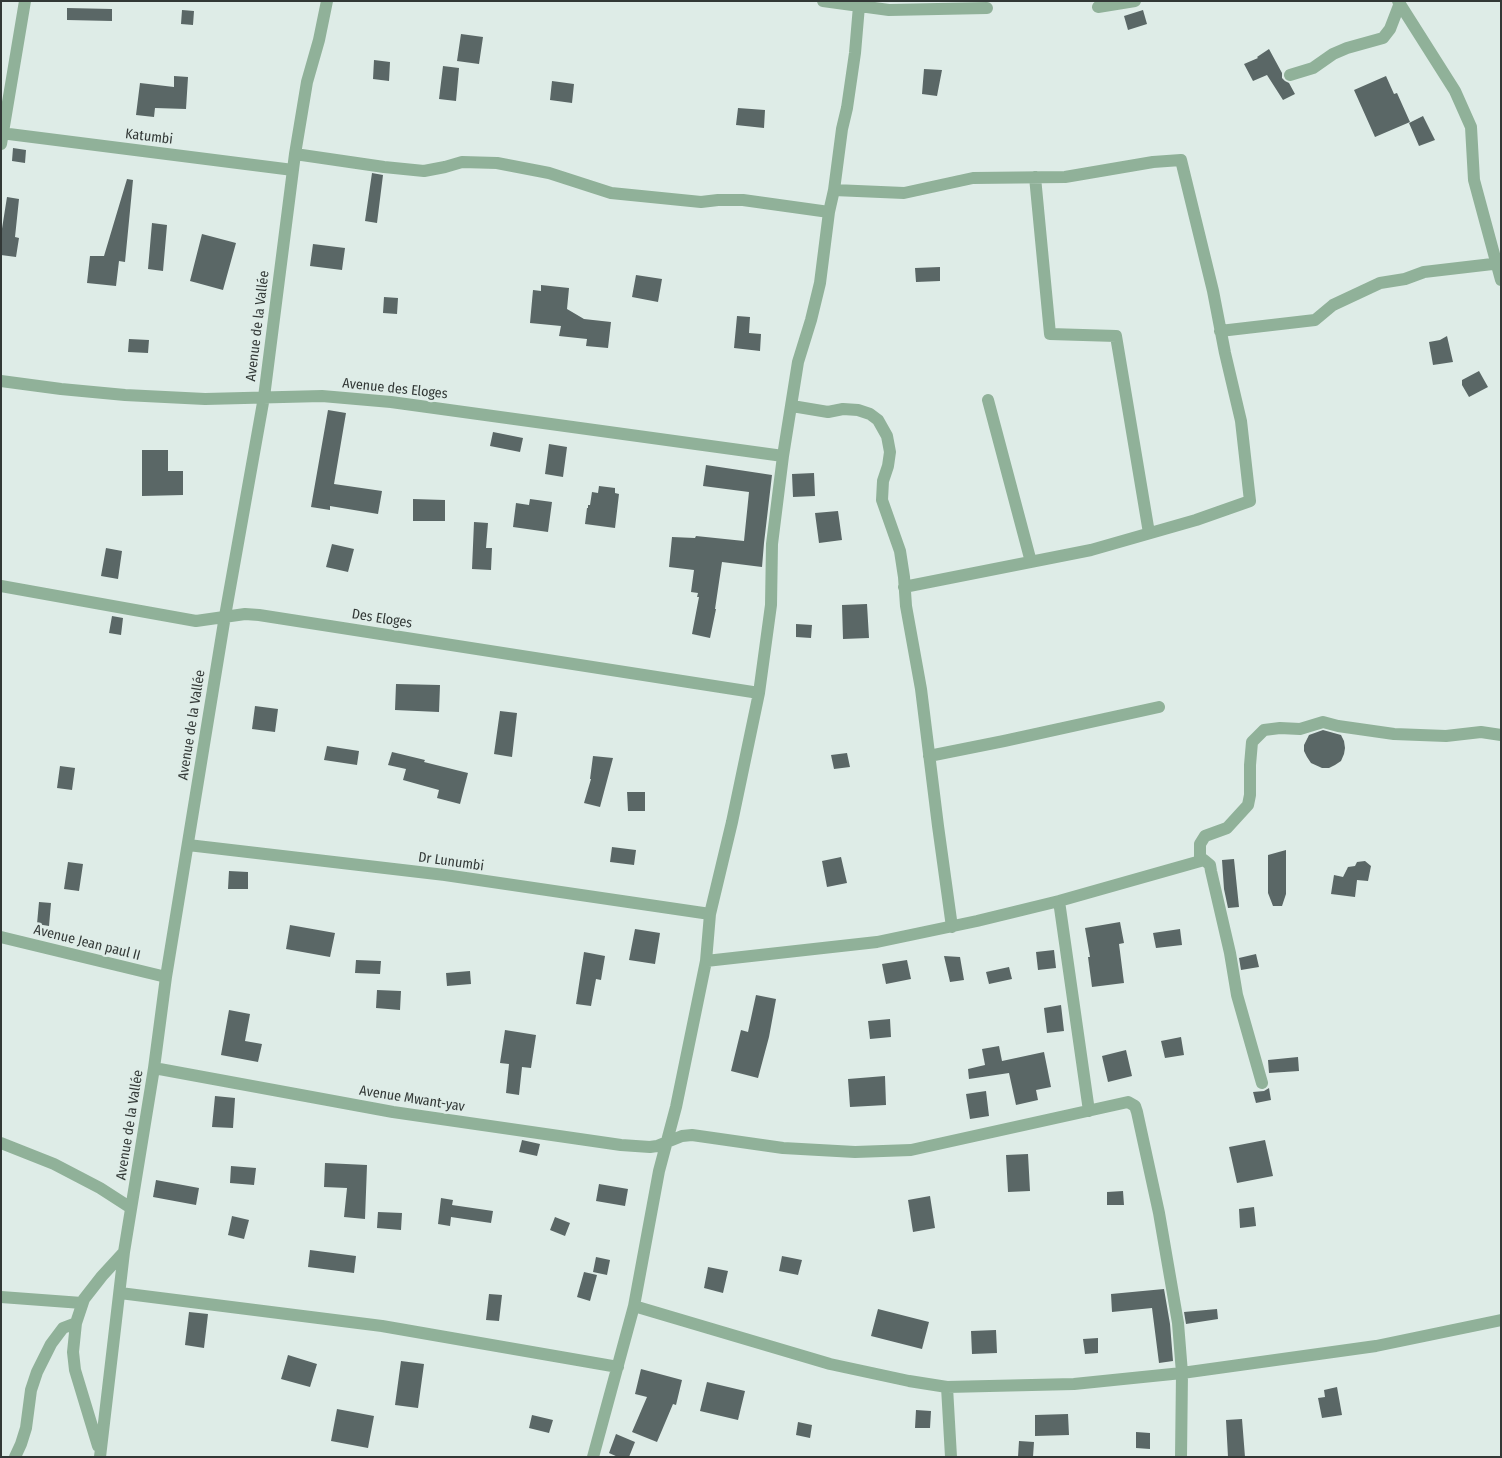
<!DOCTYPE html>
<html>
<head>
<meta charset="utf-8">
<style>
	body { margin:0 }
	#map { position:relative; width:1502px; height:1458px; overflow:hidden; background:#deece7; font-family:"Fira Sans Condensed",sans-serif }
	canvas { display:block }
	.frame { position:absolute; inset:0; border:2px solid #323836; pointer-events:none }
</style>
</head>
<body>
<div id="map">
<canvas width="1502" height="1458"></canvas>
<div class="frame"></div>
</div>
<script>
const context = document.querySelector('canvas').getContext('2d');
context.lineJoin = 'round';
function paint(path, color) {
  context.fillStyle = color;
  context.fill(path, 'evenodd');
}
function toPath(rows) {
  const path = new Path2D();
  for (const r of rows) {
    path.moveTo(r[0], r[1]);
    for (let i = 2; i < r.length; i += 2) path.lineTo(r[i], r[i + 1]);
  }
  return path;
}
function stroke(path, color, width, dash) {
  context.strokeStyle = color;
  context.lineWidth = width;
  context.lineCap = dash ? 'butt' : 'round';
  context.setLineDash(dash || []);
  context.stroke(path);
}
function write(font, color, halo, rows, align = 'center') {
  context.font = font + ' "Fira Sans Condensed",sans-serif';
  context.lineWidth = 5;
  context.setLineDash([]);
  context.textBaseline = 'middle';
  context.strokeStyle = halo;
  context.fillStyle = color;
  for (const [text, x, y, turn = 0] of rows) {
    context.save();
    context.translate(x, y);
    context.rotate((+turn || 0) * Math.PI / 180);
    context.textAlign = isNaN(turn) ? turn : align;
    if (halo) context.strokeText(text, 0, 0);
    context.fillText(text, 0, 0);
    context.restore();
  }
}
const building = toPath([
	[67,8,112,9,112,21,67,20],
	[182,10,194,11,193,25,181,24],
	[1143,10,1147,24,1128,30,1124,16],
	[461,34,483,37,479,64,457,61],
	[1269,49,1282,73,1282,78,1285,81,1289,83,1295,94,1283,100,1267,75,1253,81,1244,64,1258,58,1257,57],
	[374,60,390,62,389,81,373,79],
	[443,66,459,68,456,101,439,99],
	[924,69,942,70,937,96,922,94],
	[174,76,188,77,186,109,155,108,154,117,136,115,140,83,174,87],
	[1386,76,1394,94,1397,93,1410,122,1375,137,1354,90],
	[552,81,574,84,572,103,550,100],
	[738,108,765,110,764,128,736,125],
	[1423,116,1435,140,1419,146,1409,123],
	[13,148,26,150,25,163,12,161],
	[372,173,383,175,377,223,365,221],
	[127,179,133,180,125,262,119,261,116,286,87,283,90,256,104,256],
	[7,197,19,199,15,237,19,238,16,257,1,255,1,235],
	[152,223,167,225,163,271,148,269],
	[202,234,236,243,223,290,190,281],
	[313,244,345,248,342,270,310,266],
	[940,267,940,281,916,282,915,268],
	[636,275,662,279,658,302,632,297],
	[541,285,569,288,567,309,584,319,611,322,608,348,586,346,587,339,559,336,561,326,530,323,533,290,541,291],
	[384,297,398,298,397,314,383,313],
	[737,316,750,317,749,333,761,334,760,351,734,348],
	[1447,336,1453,362,1433,365,1429,342,1440,340],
	[129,339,149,340,148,353,128,352],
	[1479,371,1488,387,1469,397,1462,385,1462,380],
	[328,410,346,413,334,484,382,491,378,514,330,506,330,510,311,507],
	[493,432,523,438,520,452,490,446],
	[549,444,567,447,563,477,545,474],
	[142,450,168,450,168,471,183,471,183,495,142,496],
	[706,465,772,475,764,543,762,567,722,562,715,609,716,609,710,638,692,634,699,597,697,597,698,593,691,592,694,570,669,567,672,537,695,538,696,536,744,541,749,492,703,486],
	[814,473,815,496,793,497,792,474],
	[599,486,615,488,615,493,619,494,615,528,585,524,587,508,588,508,588,505,590,505,592,492,598,493],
	[413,499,445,500,445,521,413,521],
	[530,499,552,502,548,532,513,527,516,503,529,505],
	[838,511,842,540,819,543,815,513],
	[474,522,488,523,486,548,492,548,491,570,472,569],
	[332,544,354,549,348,572,326,567],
	[106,548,122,551,118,579,101,576],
	[867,604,869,638,843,639,842,605],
	[112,616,123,618,121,635,109,633],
	[796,624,812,625,811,638,796,637],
	[396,684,440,685,439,712,395,710],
	[255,706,278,709,275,732,252,729],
	[500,711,517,713,512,757,494,754],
	[1323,730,1341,735,1344,741,1345,748,1344,754,1341,761,1335,765,1329,768,1322,768,1311,763,1307,757,1304,751,1304,745,1309,735],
	[327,746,359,751,357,765,324,760],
	[392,752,425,760,424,762,468,773,460,804,437,798,439,790,403,780,406,769,388,765],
	[847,753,850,767,834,769,831,755],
	[593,756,613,758,600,807,584,803,591,779,590,779],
	[60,766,75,768,72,790,57,788],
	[627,792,645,792,645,811,628,811],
	[612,847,636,850,634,865,610,862],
	[1286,850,1286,894,1282,906,1273,906,1268,893,1268,855],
	[841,857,847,883,827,887,822,861],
	[1234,859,1239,907,1228,908,1224,889,1222,860],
	[1365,861,1371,866,1368,881,1357,880,1355,897,1331,894,1334,875,1343,877,1348,867,1355,866,1357,862],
	[68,862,83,864,79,891,64,889],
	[229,871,248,872,248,889,228,889],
	[39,902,51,903,49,926,37,924],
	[1120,922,1124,943,1119,944,1124,983,1092,987,1088,957,1090,957,1085,928],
	[290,925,335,933,330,957,286,949],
	[635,929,660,933,655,964,629,960],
	[1180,929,1182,945,1156,948,1153,933],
	[1054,950,1056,968,1038,970,1036,952],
	[584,952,605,956,601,980,596,979,591,1006,576,1004],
	[1256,954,1259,967,1241,970,1239,958],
	[944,956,960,957,964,980,950,982],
	[356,960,381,961,380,974,355,973],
	[907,960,911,979,886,984,882,964],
	[1009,967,1012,979,989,984,986,972],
	[470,971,471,984,447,986,446,973],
	[377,990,401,991,400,1010,376,1008],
	[756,995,776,999,769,1037,758,1078,731,1071,741,1030,748,1032],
	[1061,1005,1064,1031,1047,1033,1044,1008],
	[229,1010,250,1014,245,1041,262,1044,258,1062,221,1055],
	[890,1019,891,1037,870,1039,868,1021],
	[505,1030,536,1035,531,1068,522,1067,519,1095,506,1093,509,1064,500,1063],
	[1181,1037,1184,1055,1165,1058,1161,1041],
	[999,1046,1002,1061,1044,1052,1051,1087,1036,1090,1038,1100,1016,1105,1009,1073,969,1079,968,1069,985,1065,982,1049],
	[1126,1050,1132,1076,1108,1082,1102,1056],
	[1298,1057,1299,1071,1269,1073,1268,1060],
	[885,1076,886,1105,850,1107,848,1079],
	[1269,1088,1271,1100,1256,1103,1253,1092,1264,1091],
	[986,1091,989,1116,970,1119,966,1094],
	[215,1096,235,1098,233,1128,212,1127],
	[522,1140,540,1144,537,1156,519,1152],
	[1265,1140,1273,1176,1237,1183,1229,1147],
	[1028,1154,1030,1191,1008,1192,1006,1155],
	[325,1163,367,1165,365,1219,344,1217,347,1188,324,1187],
	[231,1166,256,1168,254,1185,230,1183],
	[156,1180,199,1188,196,1205,153,1197],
	[599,1184,628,1189,625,1206,596,1201],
	[1123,1191,1124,1205,1107,1205,1107,1192],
	[930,1196,935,1228,913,1232,908,1200],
	[441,1198,453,1200,452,1205,493,1211,491,1223,451,1217,450,1226,438,1224],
	[1254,1207,1256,1226,1240,1228,1239,1209],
	[378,1212,402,1213,401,1230,377,1228],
	[232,1216,249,1220,244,1239,228,1235],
	[555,1217,570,1223,565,1236,550,1230],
	[310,1250,356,1256,354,1273,308,1267],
	[782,1256,802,1260,798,1275,779,1271],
	[596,1257,610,1260,607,1275,593,1272],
	[708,1267,728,1271,723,1293,704,1288],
	[584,1272,597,1275,590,1301,577,1297],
	[1164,1289,1170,1324,1173,1361,1159,1363,1152,1308,1112,1312,1111,1294],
	[489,1294,502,1295,499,1321,486,1320],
	[878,1309,929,1322,922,1349,871,1336],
	[1217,1309,1218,1319,1186,1324,1184,1312],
	[189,1312,208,1314,204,1348,185,1345],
	[996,1330,997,1353,972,1354,971,1331],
	[1098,1338,1098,1353,1085,1354,1083,1339],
	[288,1355,317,1364,310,1387,281,1379],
	[401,1361,424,1364,418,1408,395,1405],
	[641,1369,682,1380,676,1405,673,1404,657,1442,632,1432,647,1397,635,1394],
	[707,1382,745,1391,738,1420,700,1411],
	[1337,1387,1342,1415,1322,1418,1318,1398,1325,1397,1324,1390],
	[337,1409,374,1416,368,1448,331,1441],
	[916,1410,931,1411,930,1428,915,1428],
	[1068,1414,1069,1435,1035,1436,1035,1415],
	[532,1415,553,1420,549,1433,529,1428],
	[1242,1419,1245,1457,1228,1457,1226,1420],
	[798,1422,812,1425,810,1438,796,1435],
	[1136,1432,1150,1433,1150,1449,1136,1448],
	[616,1434,635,1442,629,1457,618,1457,609,1453],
	[1019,1441,1034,1442,1033,1457,1018,1457]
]);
const minor = toPath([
	[823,1,889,10,987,8],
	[1398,1,1455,91,1471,127,1474,180,1501,280],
	[1098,7,1135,1],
	[1290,75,1313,68,1333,54,1347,48,1383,38,1390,29,1400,3],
	[1,133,293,170],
	[1,144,25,1],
	[295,154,384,167,424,171,445,167,462,162,497,163,549,173,611,193,701,202,718,200,743,200,829,212],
	[1035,177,1050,334,1116,336,1149,533],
	[834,190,904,193,973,178,1065,177,1153,162,1181,160,1213,291,1225,353,1241,421,1250,501,1196,520,1091,550,904,587],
	[1220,331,1315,320,1333,305,1380,283,1405,279,1424,272,1501,263],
	[1,381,61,389,125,395,205,399,322,396,391,402,783,456],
	[988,400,1031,562],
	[792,406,828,412,843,409,858,410,870,414,878,420,887,436,890,452,888,466,883,481,882,500,900,551,904,577,906,606,921,689,938,826,952,927],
	[1,586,196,621,245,614,259,615,759,693],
	[929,756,1004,741,1159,707],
	[188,845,445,875,710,914],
	[1200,860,1200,844,1205,836,1227,828,1248,805,1250,795,1250,765,1252,742,1264,730,1280,728,1300,729,1323,722,1338,726,1394,734,1446,736,1481,732,1501,735],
	[1059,901,1089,1111],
	[1,937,166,977],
	[706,961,877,942,977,921,1059,901,1204,860,1210,865,1211,871,1230,953,1237,995,1262,1083],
	[154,1068,393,1112,621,1145,650,1147,657,1146,682,1136,692,1135,783,1148,855,1152,911,1150,1128,1102,1135,1106,1137,1112,1159,1213,1178,1323,1182,1373,1181,1457],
	[1,1143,54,1164,100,1188,131,1208],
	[120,1293,382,1326,618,1367],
	[1,1297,82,1303],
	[634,1306,830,1364,909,1381,947,1387,1074,1384,1182,1373,1376,1346,1501,1320],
	[947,1387,951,1457],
	[98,1446,75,1370,73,1352,76,1323,84,1299,102,1276,124,1252],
	[15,1457,21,1444,26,1428,31,1390,37,1372,51,1344,63,1328,76,1323],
	[100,1457,124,1252,154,1068,166,977,225,616,264,397,295,154,307,82,319,40,327,1],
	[593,1457,634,1306,659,1171,676,1107,706,961,710,914,732,822,759,693,771,605,772,544,783,456,798,362,811,320,820,283,829,212,834,190,842,129,847,108,855,53,859,6]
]);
const streetNames = [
	["Katumbi",149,137,7],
	["Avenue de la Vallée",258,326,-83],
	["Avenue des Eloges",395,389,6],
	["Des Eloges",382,619,9],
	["Avenue de la Vallée",192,725,-81],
	["Dr Lunumbi",451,862,8],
	["Avenue Jean paul II",87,943,14],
	["Avenue Mwant-yav",412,1099,9],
	["Avenue de la Vallée",130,1125,-81]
];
paint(building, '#5a6766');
stroke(minor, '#90b199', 12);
write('14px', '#323836', '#deece7', streetNames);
</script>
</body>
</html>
